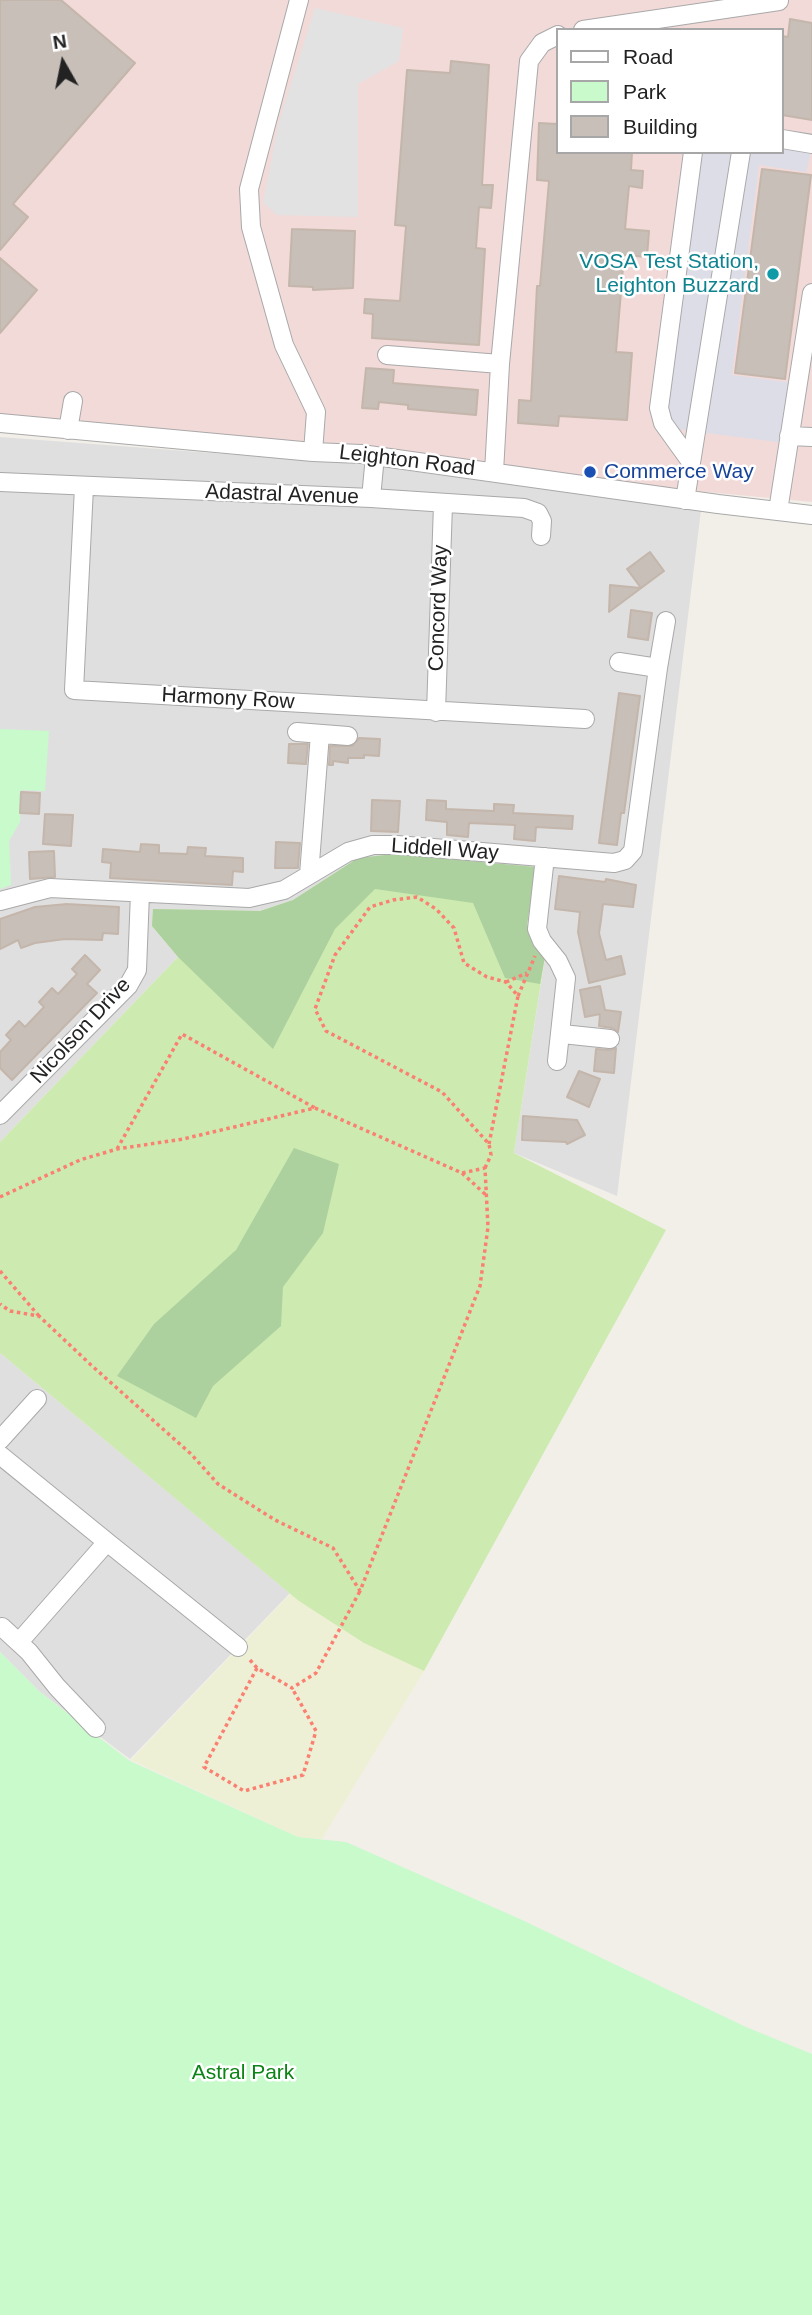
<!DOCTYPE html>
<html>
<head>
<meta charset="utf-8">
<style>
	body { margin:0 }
	#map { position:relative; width:812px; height:2315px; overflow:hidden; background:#f2efe9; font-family:Helvetica,sans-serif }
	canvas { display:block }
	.legend { position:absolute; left:556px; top:28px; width:228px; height:126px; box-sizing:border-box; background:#fff; border:2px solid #a7a7a7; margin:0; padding:9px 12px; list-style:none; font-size:21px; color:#222 }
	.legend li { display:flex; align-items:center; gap:14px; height:35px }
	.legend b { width:35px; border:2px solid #a7a7a7 }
	.north { position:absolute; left:28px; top:28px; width:70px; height:70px; -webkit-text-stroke:5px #fff; paint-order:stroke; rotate:351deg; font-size:19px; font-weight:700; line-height:28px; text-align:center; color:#222 }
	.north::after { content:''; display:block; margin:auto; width:24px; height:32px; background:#222; clip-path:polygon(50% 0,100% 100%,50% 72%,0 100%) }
</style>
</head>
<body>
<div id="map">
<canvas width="812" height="2315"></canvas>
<ul class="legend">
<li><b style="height:9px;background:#fff"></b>Road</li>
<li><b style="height:19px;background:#c8facc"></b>Park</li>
<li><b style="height:19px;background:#c7bfb8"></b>Building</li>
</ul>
<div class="north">N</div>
</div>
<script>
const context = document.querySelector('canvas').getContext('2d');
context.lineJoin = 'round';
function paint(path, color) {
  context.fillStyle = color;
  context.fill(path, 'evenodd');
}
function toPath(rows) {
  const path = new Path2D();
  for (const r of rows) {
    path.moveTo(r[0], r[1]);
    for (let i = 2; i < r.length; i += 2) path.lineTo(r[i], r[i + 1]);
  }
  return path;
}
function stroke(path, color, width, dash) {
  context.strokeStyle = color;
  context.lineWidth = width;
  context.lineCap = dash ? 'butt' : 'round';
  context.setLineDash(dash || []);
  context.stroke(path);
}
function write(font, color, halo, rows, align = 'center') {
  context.font = font + ' Helvetica,sans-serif';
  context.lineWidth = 5;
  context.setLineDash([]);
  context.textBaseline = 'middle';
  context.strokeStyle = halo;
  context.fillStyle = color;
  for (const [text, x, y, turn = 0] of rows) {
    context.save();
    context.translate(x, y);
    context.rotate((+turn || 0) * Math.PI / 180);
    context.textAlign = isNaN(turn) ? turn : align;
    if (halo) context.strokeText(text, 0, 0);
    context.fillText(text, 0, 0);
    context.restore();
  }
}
const residential = toPath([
	[0,437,358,464,701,510,617,1196,514,1153,545,958,527,925,536,867,358,858,293,900,260,911,218,912,152,926,178,957,0,1142],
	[0,1353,290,1593,130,1759,40,1692,0,1652]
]);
const commercial = toPath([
	[0,0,812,0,812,502,315,455,0,429],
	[558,30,782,30,782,152,558,152]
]);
const farmland = toPath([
	[292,1592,355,1634,424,1671,322,1839,298,1837,131,1760]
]);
const grass = toPath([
	[358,858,536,867,527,925,545,957,514,1153,666,1230,424,1671,364,1643,299,1601,0,1353,0,1142,178,957,152,926,153,909,260,911,293,900]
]);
const forest = toPath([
	[393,854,536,867,527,925,545,957,540,984,505,978,473,903,375,889,335,929,273,1049,178,957,152,926,153,909,260,911,293,900,358,858],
	[294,1148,339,1164,323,1233,283,1287,281,1326,213,1386,196,1418,117,1376,154,1324,236,1250]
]);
const park = toPath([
	[0,729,49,731,45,791,21,790,20,822,9,841,11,885,0,889],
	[0,1652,40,1692,130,1761,298,1837,346,1842,520,1919,746,2027,812,2054,812,2315,0,2315]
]);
const parking = toPath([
	[315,8,403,28,399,61,358,84,358,217,277,215,263,203,278,125]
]);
const plaza = toPath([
	[782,132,811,152,806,172,759,165,732,375,794,383,785,443,667,428,661,415,697,152,782,152]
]);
const building = toPath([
	[0,0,61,0,135,63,13,204,28,217,0,250,0,0],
	[790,19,812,23,812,120,782,115,782,36,788,37,790,19],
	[451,61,489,65,482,185,493,185,491,208,479,207,476,248,485,249,479,345,372,338,373,314,364,313,365,299,400,301,406,226,395,225,407,70,450,73,451,61],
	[539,123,558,124,558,152,632,152,631,170,643,171,642,188,629,186,625,229,649,231,647,257,624,255,616,352,632,353,627,420,559,416,558,426,518,423,519,400,531,401,537,286,540,286,549,181,537,180,539,123],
	[762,169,811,175,785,379,735,373,762,169],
	[292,229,355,231,353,288,313,290,313,287,289,286,292,229],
	[0,258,37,290,0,333,0,258],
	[366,368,394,370,393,383,478,390,476,415,408,409,408,405,379,402,378,409,362,408,366,368],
	[650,552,664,571,609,612,610,585,641,588,627,569,650,552],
	[631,610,652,613,648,640,628,637,631,610],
	[619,693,640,696,624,813,621,813,617,845,599,843,619,693],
	[359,738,380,739,379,756,364,755,364,758,348,758,348,763,333,761,333,765,329,765,330,746,352,746,359,738],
	[289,744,308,744,306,764,288,763,289,744],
	[21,792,40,793,39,814,20,813,21,792],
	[372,800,400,801,398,832,371,831,372,800],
	[427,800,446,801,446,809,494,811,494,804,514,805,513,813,573,816,572,829,536,827,535,841,514,839,515,825,469,823,468,837,447,835,447,822,426,820,427,800],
	[45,814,73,815,71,846,43,844,45,814],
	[276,842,300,843,298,868,275,868,276,842],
	[141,844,159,845,159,853,187,854,188,847,206,848,205,856,243,858,243,872,233,871,232,885,110,878,111,863,102,862,103,849,140,852,141,844],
	[54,851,55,877,30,879,29,852,54,851],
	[559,876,605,882,606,879,636,885,633,907,603,904,601,920,599,933,606,960,621,956,625,974,589,983,578,932,580,912,555,909,559,876],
	[67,904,119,907,118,934,103,933,102,940,65,939,35,943,21,948,18,940,0,949,0,919,35,907,67,904],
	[85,955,100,970,87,984,97,993,12,1080,0,1068,0,1052,11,1040,6,1035,19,1021,25,1027,44,1007,39,1002,52,988,58,994,77,974,72,969,85,955],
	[600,986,605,1010,621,1012,618,1032,612,1028,599,1026,600,1014,585,1017,580,990,600,986],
	[616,1048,614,1073,594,1071,596,1049,610,1050,616,1048],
	[579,1071,600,1079,589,1107,567,1097,579,1071],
	[523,1116,577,1120,585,1135,567,1144,566,1142,522,1140,523,1116]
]);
const path = toPath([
	[506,982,527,973],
	[518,996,535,956],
	[117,1149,182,1034,315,1108],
	[485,1168,491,1155,489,1144,442,1092,326,1031,315,1009,335,955,370,907,393,900,417,897,436,909,454,928,464,963,487,977,506,982,518,996,489,1144],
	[462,1173,486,1195],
	[0,1197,80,1160,117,1149,183,1139,315,1108,462,1173,485,1168,488,1227,480,1286,360,1591,333,1548,275,1520,218,1484,191,1454,91,1365,39,1316,10,1311,0,1304],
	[0,1271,39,1316],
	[250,1660,257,1668,292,1688,316,1673,360,1591],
	[257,1668,204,1767,244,1791,303,1775,316,1731,292,1688]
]);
const minor = toPath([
	[299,0,249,189,251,227,284,345,316,412,313,452],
	[583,30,779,1],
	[782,139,812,144],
	[387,355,500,364],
	[0,423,313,452,361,454,718,504,812,515],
	[68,430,73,401],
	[789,436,812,437],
	[691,462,663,423,659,408,693,152],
	[494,472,500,364,529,61,542,43,558,35],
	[0,482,371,498,524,508,538,513,542,521,541,536],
	[84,487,74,690,585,719],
	[371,498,375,456],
	[685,500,741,152],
	[778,511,812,293],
	[658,668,666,621],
	[436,712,443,504],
	[297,732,348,736],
	[545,857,537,929,542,941,558,961,566,978,557,1061],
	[309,875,320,734],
	[0,901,50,888,249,898,284,890,348,852,373,845,397,845,614,863,625,860,633,851,658,668,619,662],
	[562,1034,610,1039],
	[0,1115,128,986,137,970,140,893],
	[0,1440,37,1399],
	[0,1455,107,1542,19,1642],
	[107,1542,238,1647],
	[2,1627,29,1652,57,1687,96,1728]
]);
const markers = [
	[773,274,7,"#0f9aa8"],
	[590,472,7,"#1a4fb4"]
];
const cultureNames = [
	["VOSA Test Station,",759,262],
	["Leighton Buzzard",759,286]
];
const streetNames = [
	["Leighton Road",407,461,7],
	["Adastral Avenue",282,495,2],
	["Concord Way",439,608,-88],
	["Harmony Row",228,699,3],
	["Liddell Way",445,850,4],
	["Nicolson Drive",81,1031,-47]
];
const transitNames = [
	["Commerce Way",604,472]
];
const parkNames = [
	["Astral Park",243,2073]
];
paint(residential, '#e0dfdf');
paint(commercial, '#f2dad9');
paint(farmland, '#eef0d5');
paint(grass, '#cdebb0');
paint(forest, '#add19e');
paint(park, '#c8facc');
paint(parking, '#e2e2e2');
paint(plaza, '#dddde8');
paint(building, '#c7bfb8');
stroke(building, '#c4b6ab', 2);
stroke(minor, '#a9a9a9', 20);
stroke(path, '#fa8072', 3.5, [3.5, 3.5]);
stroke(minor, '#fff', 18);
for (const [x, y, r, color] of markers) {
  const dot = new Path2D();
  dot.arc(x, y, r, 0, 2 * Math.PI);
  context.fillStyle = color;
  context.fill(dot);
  stroke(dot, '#fff', 2.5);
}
write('21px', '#0d838f', '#fff', cultureNames, 'right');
write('21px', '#222', '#fff', streetNames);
write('21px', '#164399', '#fff', transitNames, 'left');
write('21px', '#0c8416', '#fff', parkNames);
</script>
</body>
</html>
